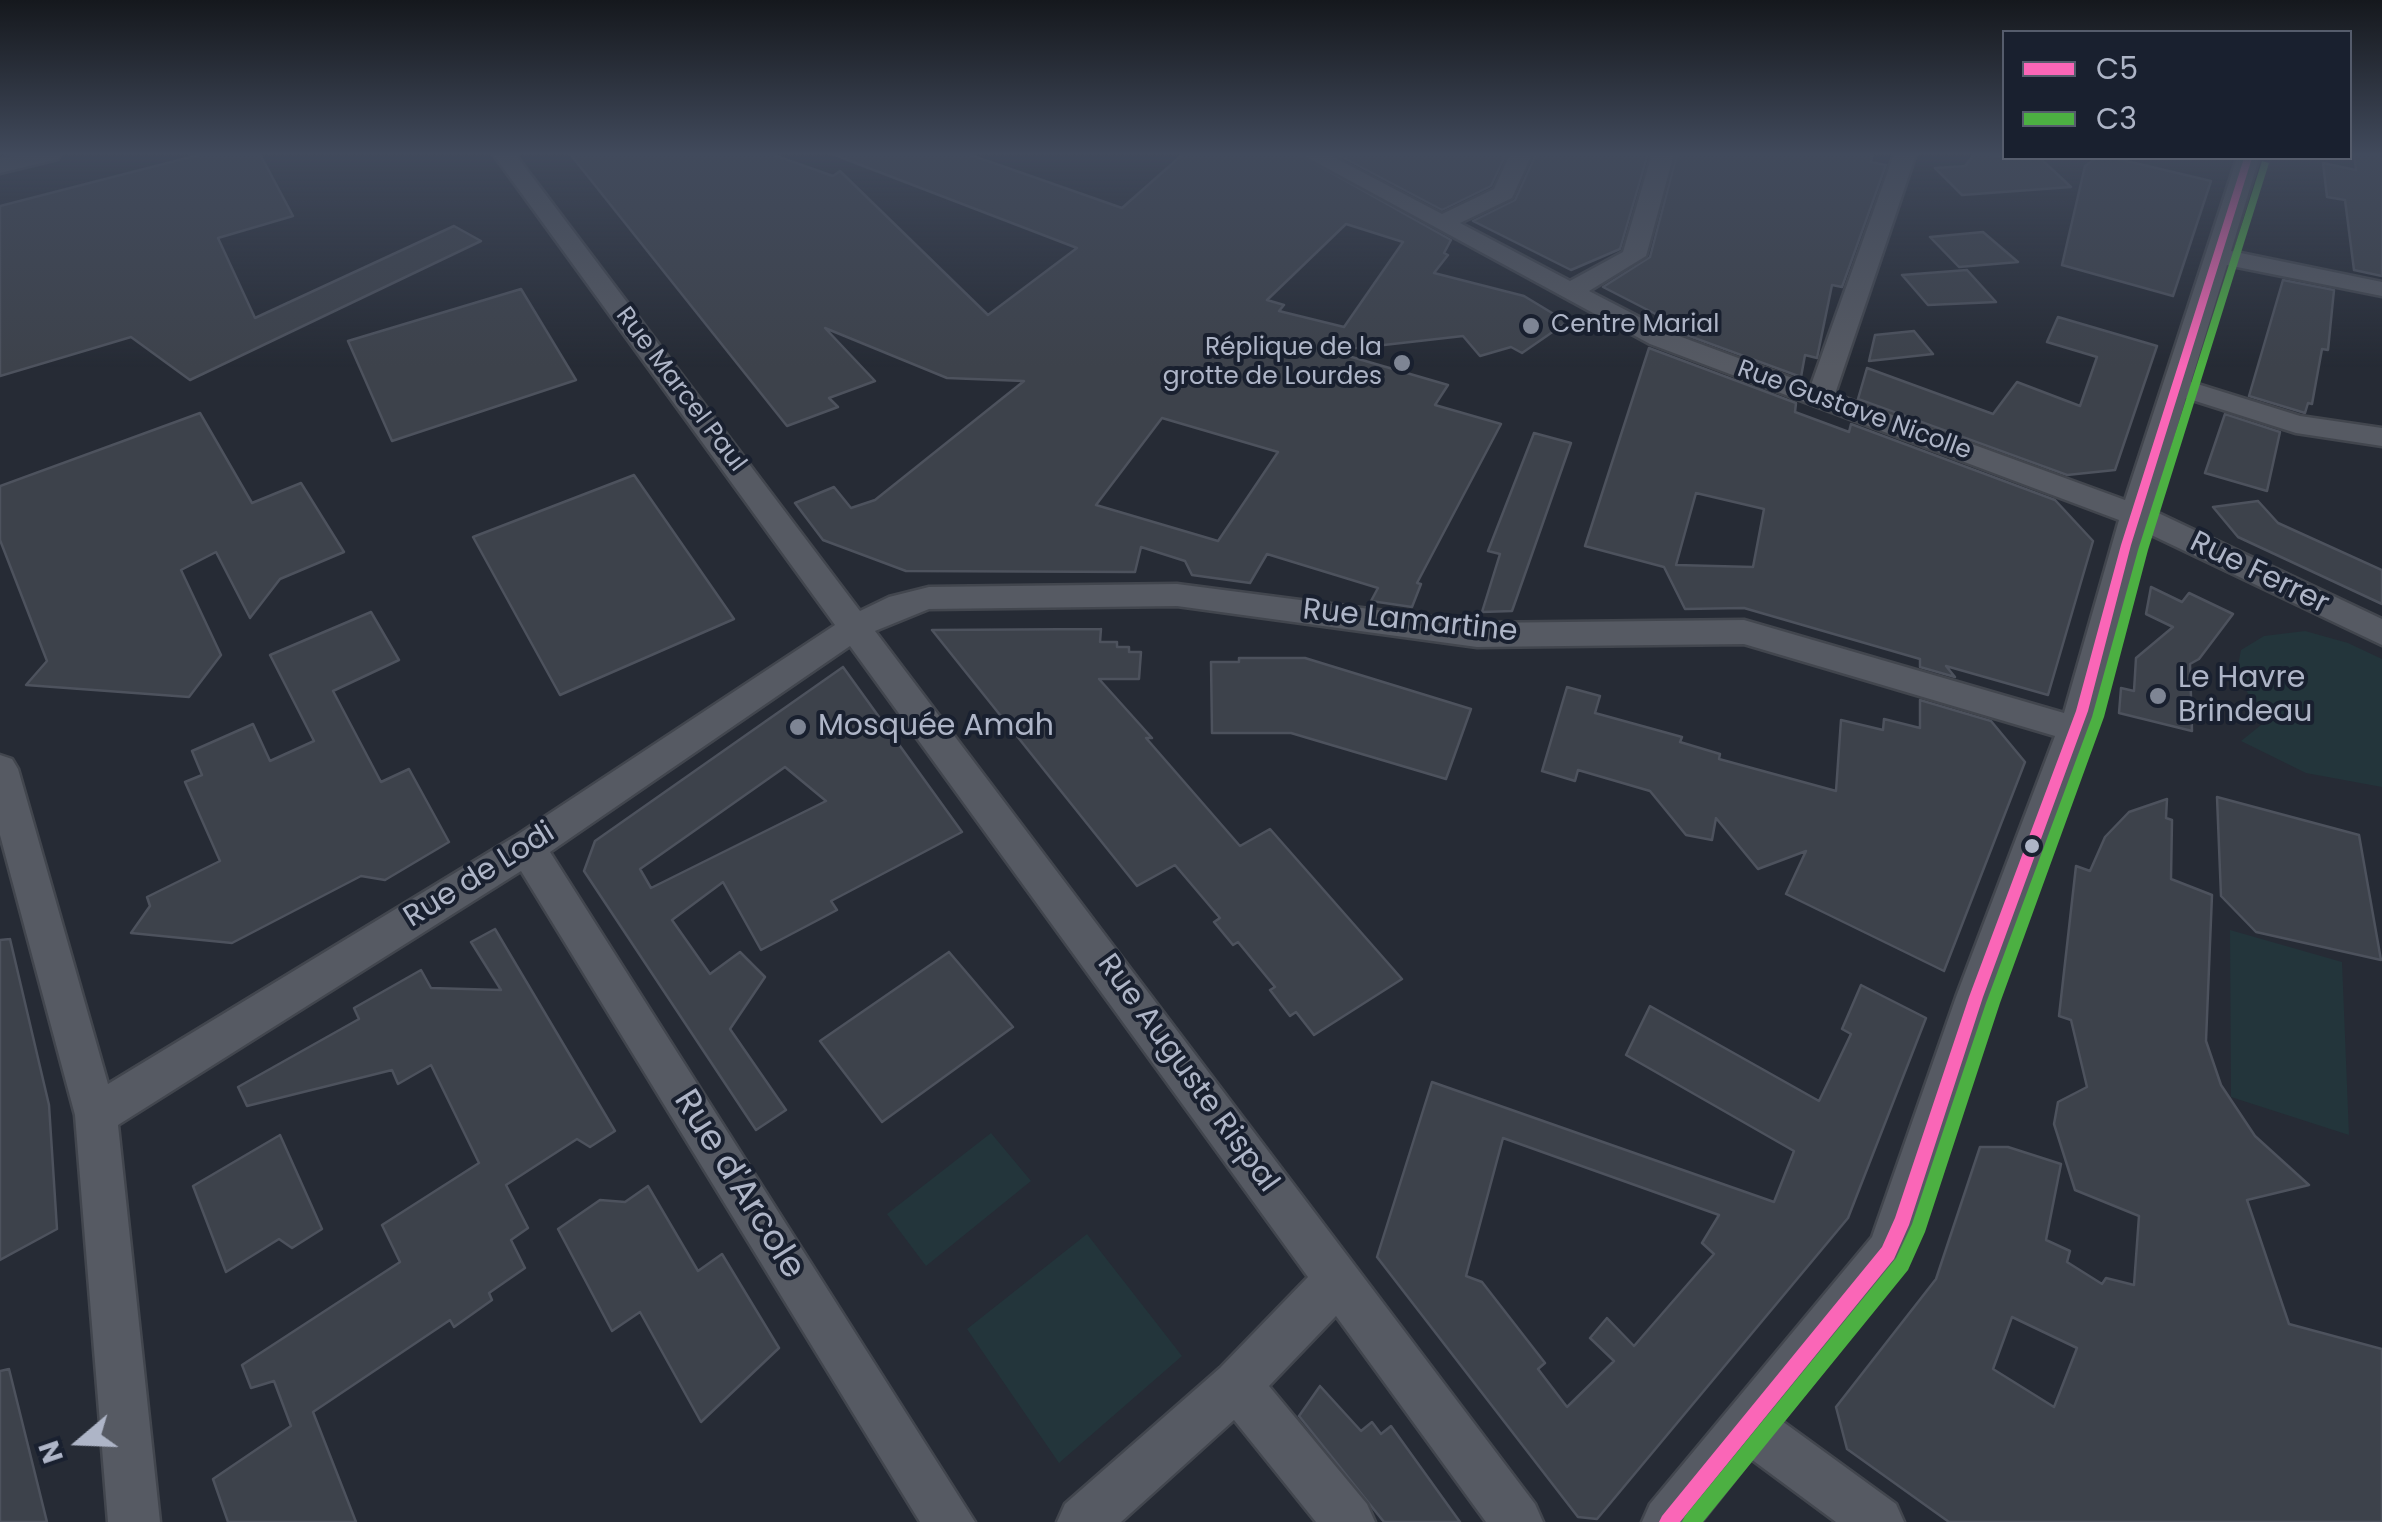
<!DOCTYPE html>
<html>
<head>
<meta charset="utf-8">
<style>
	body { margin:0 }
	#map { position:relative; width:2382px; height:1522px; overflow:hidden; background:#262b35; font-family:Poppins,sans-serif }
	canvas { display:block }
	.legend { position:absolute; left:2002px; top:30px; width:350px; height:130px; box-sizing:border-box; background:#19202f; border:2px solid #555c6c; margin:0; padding:12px 18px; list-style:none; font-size:30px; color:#aeb5c7 }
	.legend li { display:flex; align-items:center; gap:20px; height:50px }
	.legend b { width:50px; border:2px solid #555c6c }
	.north { position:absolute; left:30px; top:1392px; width:100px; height:100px; -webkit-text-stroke:8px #19202f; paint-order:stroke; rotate:251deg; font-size:28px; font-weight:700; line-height:40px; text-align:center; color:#aeb5c7 }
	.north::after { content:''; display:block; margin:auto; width:35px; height:45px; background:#aeb5c7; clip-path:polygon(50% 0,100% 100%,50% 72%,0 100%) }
</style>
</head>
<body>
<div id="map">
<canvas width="2382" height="1522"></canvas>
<ul class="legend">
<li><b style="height:12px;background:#fa66b7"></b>C5</li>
<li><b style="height:12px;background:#4cb042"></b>C3</li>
</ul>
<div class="north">N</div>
</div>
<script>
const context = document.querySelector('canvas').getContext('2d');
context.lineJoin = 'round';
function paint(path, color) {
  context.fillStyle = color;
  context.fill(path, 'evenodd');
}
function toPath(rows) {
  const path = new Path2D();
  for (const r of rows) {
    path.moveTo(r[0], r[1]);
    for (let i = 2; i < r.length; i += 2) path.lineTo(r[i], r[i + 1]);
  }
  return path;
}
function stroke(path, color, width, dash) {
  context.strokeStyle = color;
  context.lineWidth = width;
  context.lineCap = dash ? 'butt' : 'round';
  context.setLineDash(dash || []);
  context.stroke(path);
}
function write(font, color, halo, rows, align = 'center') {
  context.font = font + ' Poppins,sans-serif';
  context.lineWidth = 8;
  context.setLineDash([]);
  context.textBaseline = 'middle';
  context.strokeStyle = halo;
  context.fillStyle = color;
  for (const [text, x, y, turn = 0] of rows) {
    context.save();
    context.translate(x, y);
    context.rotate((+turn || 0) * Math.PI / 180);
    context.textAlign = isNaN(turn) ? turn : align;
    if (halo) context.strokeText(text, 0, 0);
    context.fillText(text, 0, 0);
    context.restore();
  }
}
const green = toPath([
	[2305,631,2348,643,2382,659,2382,787,2306,773,2241,741,2266,721,2236,675,2241,650,2264,636],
	[2230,930,2342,962,2349,1135,2231,1097],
	[991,1133,1031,1181,926,1266,887,1214],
	[1087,1234,1182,1356,1059,1463,967,1329]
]);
const building = toPath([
	[202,154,260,154,293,216,218,238,255,318,454,226,481,241,190,380,131,337,0,376,0,206,202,154],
	[570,154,771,154,833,176,840,171,988,315,1077,248,832,154,968,154,1122,208,1183,154,1298,154,1451,240,1444,253,1448,255,1434,273,1524,296,1567,322,1522,353,1511,347,1480,356,1463,336,1331,351,1448,385,1435,405,1501,424,1417,583,1421,584,1412,607,1371,601,1378,588,1267,554,1250,583,1192,575,1185,561,1141,547,1135,572,906,571,823,540,795,503,834,487,851,508,875,500,1024,381,947,378,825,328,875,381,829,398,838,407,787,426,570,154],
	[1346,224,1403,242,1344,327,1279,311,1284,305,1267,300,1346,224],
	[1162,418,1278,452,1218,541,1096,505,1162,418],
	[1336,154,1506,154,1491,186,1442,210,1336,154],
	[1536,154,1648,154,1620,249,1571,270,1473,221,1515,200,1536,154],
	[1677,154,1873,154,1871,162,1886,165,1842,287,1832,285,1817,358,1805,355,1801,377,1670,329,1679,326,1603,287,1650,257,1677,154],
	[1974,154,2040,158,2071,187,1962,195,1935,168,1965,166,1974,154],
	[2354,154,2382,154,2382,276,2354,270,2345,200,2327,197,2323,163,2356,170,2354,154],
	[2096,158,2114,158,2211,181,2173,296,2062,265,2085,166,2096,158],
	[1983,232,2018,262,1959,267,1930,237,1983,232],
	[1967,270,1996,302,1928,305,1902,275,1967,270],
	[2283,280,2334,290,2328,350,2322,349,2312,404,2308,403,2305,413,2249,396,2283,280],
	[521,289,576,380,392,441,348,341,521,289],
	[2058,317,2157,346,2115,470,2067,475,1858,399,1867,368,1993,414,2017,382,2080,406,2097,357,2047,342,2058,317],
	[1914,331,1933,354,1869,361,1875,335,1914,331],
	[1649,348,1796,403,1795,412,1849,432,1851,424,2055,500,2093,541,2048,695,1946,666,1955,677,1920,667,1920,659,1744,608,1685,609,1664,567,1585,546,1649,348],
	[1696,493,1764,509,1753,567,1676,565,1696,493],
	[200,413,252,503,301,483,344,552,280,579,250,618,216,552,181,570,221,655,189,697,26,685,47,661,0,540,0,486,200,413],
	[2225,414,2280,432,2267,491,2205,473,2225,414],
	[1534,433,1571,443,1512,611,1482,612,1500,554,1488,551,1534,433],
	[634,475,734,619,560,695,473,537,634,475],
	[2258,501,2278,523,2382,570,2382,604,2238,537,2213,507,2258,501],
	[2151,587,2182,602,2189,593,2233,614,2199,659,2190,664,2192,731,2119,713,2121,688,2134,691,2136,658,2173,627,2146,614,2151,587],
	[371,612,399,660,333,691,381,782,409,769,449,842,385,880,361,876,232,943,131,933,150,906,147,897,220,861,185,782,202,775,192,751,253,724,270,761,314,741,270,655,371,612],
	[1101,629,1100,642,1117,642,1117,647,1129,647,1129,652,1141,652,1139,679,1099,679,1152,738,1146,738,1240,846,1270,829,1402,979,1314,1035,1296,1012,1290,1016,1270,990,1275,987,1238,942,1233,945,1214,922,1220,918,1175,865,1137,886,932,630,1101,629],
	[1239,658,1305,658,1471,709,1446,779,1291,733,1212,733,1211,662,1239,662,1239,658],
	[843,667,962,832,831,901,837,910,761,950,723,882,672,920,710,974,740,952,765,977,730,1029,786,1110,756,1130,584,871,595,841,843,667],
	[785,767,826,801,651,888,640,869,785,767],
	[1567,687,1600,696,1595,713,1682,737,1680,742,1720,754,1719,759,1836,791,1841,720,1883,730,1884,719,1920,728,1920,700,1991,721,2025,762,1944,971,1786,894,1806,851,1758,869,1716,818,1712,840,1686,835,1650,791,1578,770,1575,781,1542,771,1567,687],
	[2217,797,2359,835,2381,960,2256,932,2221,896,2217,797],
	[2167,799,2166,818,2172,820,2171,879,2212,895,2206,1041,2221,1085,2255,1136,2309,1185,2247,1200,2289,1324,2382,1349,2382,1522,1949,1522,1847,1449,1836,1407,1936,1279,1980,1147,2008,1147,2061,1164,2046,1240,2070,1251,2067,1262,2102,1284,2106,1278,2134,1285,2139,1216,2075,1190,2054,1124,2058,1102,2087,1087,2071,1020,2059,1016,2076,866,2090,871,2105,837,2129,812,2167,799],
	[2012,1317,2077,1348,2054,1407,1993,1369,2012,1317],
	[495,929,615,1131,590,1147,577,1139,506,1185,528,1228,511,1240,525,1268,489,1293,492,1300,454,1327,450,1320,313,1412,356,1522,228,1522,213,1479,291,1426,274,1381,251,1388,242,1365,400,1262,382,1225,479,1163,431,1065,398,1084,392,1070,247,1106,238,1087,359,1019,354,1008,421,970,431,988,501,990,471,942,495,929],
	[10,939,49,1105,57,1229,0,1260,0,940,10,939],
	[949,952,1013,1027,882,1122,820,1041,949,952],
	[1861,985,1926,1018,1848,1218,1597,1519,1578,1517,1377,1257,1432,1082,1774,1202,1794,1151,1626,1055,1650,1006,1819,1101,1851,1034,1842,1029,1861,985],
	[1503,1138,1719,1215,1702,1243,1714,1254,1634,1346,1607,1318,1590,1338,1614,1361,1567,1407,1538,1369,1545,1363,1482,1282,1466,1276,1503,1138],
	[280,1135,322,1229,292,1248,279,1239,226,1272,193,1186,280,1135],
	[648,1186,698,1271,722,1254,779,1348,701,1422,640,1312,612,1331,558,1229,600,1200,625,1202,648,1186],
	[9,1369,47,1522,0,1522,0,1371,9,1369],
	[1320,1386,1361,1431,1372,1422,1381,1434,1391,1426,1460,1522,1384,1522,1299,1416,1320,1386]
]);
const minor = toPath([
	[23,154,61,154,58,159,0,173,0,159,23,154],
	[493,154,515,154,860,611,889,597,929,587,1177,584,1477,623,1744,620,2064,713,2119,520,1650,344,1301,154,1328,154,1442,214,1494,189,1510,154,1532,154,1512,198,1460,223,1570,281,1623,252,1652,154,1674,154,1646,256,1589,291,1668,332,1811,385,1894,154,1916,154,1835,394,2125,500,2237,158,2259,158,2231,251,2382,282,2382,296,2227,265,2191,382,2300,416,2382,428,2382,446,2296,433,2186,398,2152,510,2382,619,2382,645,2145,532,2099,711,1996,997,1925,1219,1904,1269,1782,1421,1896,1504,1904,1522,1836,1522,1751,1459,1701,1522,1642,1522,1650,1504,1872,1237,1956,997,2055,736,1744,644,1477,647,1177,606,929,609,875,631,1535,1504,1543,1522,1486,1522,1336,1316,1269,1386,1367,1504,1375,1522,1316,1522,1234,1420,1121,1522,1057,1522,1065,1504,1220,1368,1308,1277,850,646,550,852,975,1522,920,1522,521,871,118,1125,160,1522,108,1522,75,1115,0,835,0,755,12,759,18,769,108,1084,514,837,835,625,493,154]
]);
const bus1 = toPath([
	[2244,158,2252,158,2131,545,2088,711,1983,997,1909,1225,1894,1259,1680,1522,1659,1522,1662,1516,1882,1247,1895,1218,1969,997,2076,711,2121,545,2244,158]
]);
const bus2 = toPath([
	[2262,161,2269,163,2148,550,2104,717,2000,1003,1925,1232,1908,1270,1703,1522,1682,1522,1685,1516,1896,1258,1912,1224,1986,1003,2092,717,2138,550,2262,161]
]);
const markers = [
	[1531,326,10,"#7e8594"],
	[1402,363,10,"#7e8594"],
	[2158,696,10,"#7e8594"],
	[798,727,10,"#7e8594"],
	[2032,846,9,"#aeb5c7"]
];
const farPoinames = [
	["Centre Marial",1551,326],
	["Réplique de la",1382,349,"right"],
	["grotte de Lourdes",1382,378,"right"]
];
const farStreetnames = [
	["Rue Marcel Paul",680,390,53],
	["Rue Gustave Nicolle",1854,411,20]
];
const streetNames = [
	["Rue Ferrer",2259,574,26],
	["Rue Lamartine",1410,622,6],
	["Rue de Lodi",480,876,-32],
	["Rue Auguste Rispal",1187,1074,54]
];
const poiNames = [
	["Le Havre",2178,679],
	["Brindeau",2178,713],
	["Mosquée Amah",818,727]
];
const nearStreetnames = [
	["Rue d'Arcole",738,1185,58]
];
paint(green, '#23353b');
paint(building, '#3d424b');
stroke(building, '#4d525d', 2.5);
stroke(minor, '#42464e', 5);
paint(minor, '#565a63');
paint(bus1, '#fa66b7');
paint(bus2, '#4cb042');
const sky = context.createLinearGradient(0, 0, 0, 367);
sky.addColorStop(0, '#15181d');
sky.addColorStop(0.42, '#414a5c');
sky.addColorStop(1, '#414a5c00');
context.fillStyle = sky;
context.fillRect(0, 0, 2382, 367);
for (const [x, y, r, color] of markers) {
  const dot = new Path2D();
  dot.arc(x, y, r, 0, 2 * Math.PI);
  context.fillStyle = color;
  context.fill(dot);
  stroke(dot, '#19202f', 4);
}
write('25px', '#aeb5c7', '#19202f', farPoinames, 'left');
write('25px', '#aeb5c7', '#19202f', farStreetnames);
write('30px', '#aeb5c7', '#19202f', streetNames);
write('30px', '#aeb5c7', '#19202f', poiNames, 'left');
write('35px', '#aeb5c7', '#19202f', nearStreetnames);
</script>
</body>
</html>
